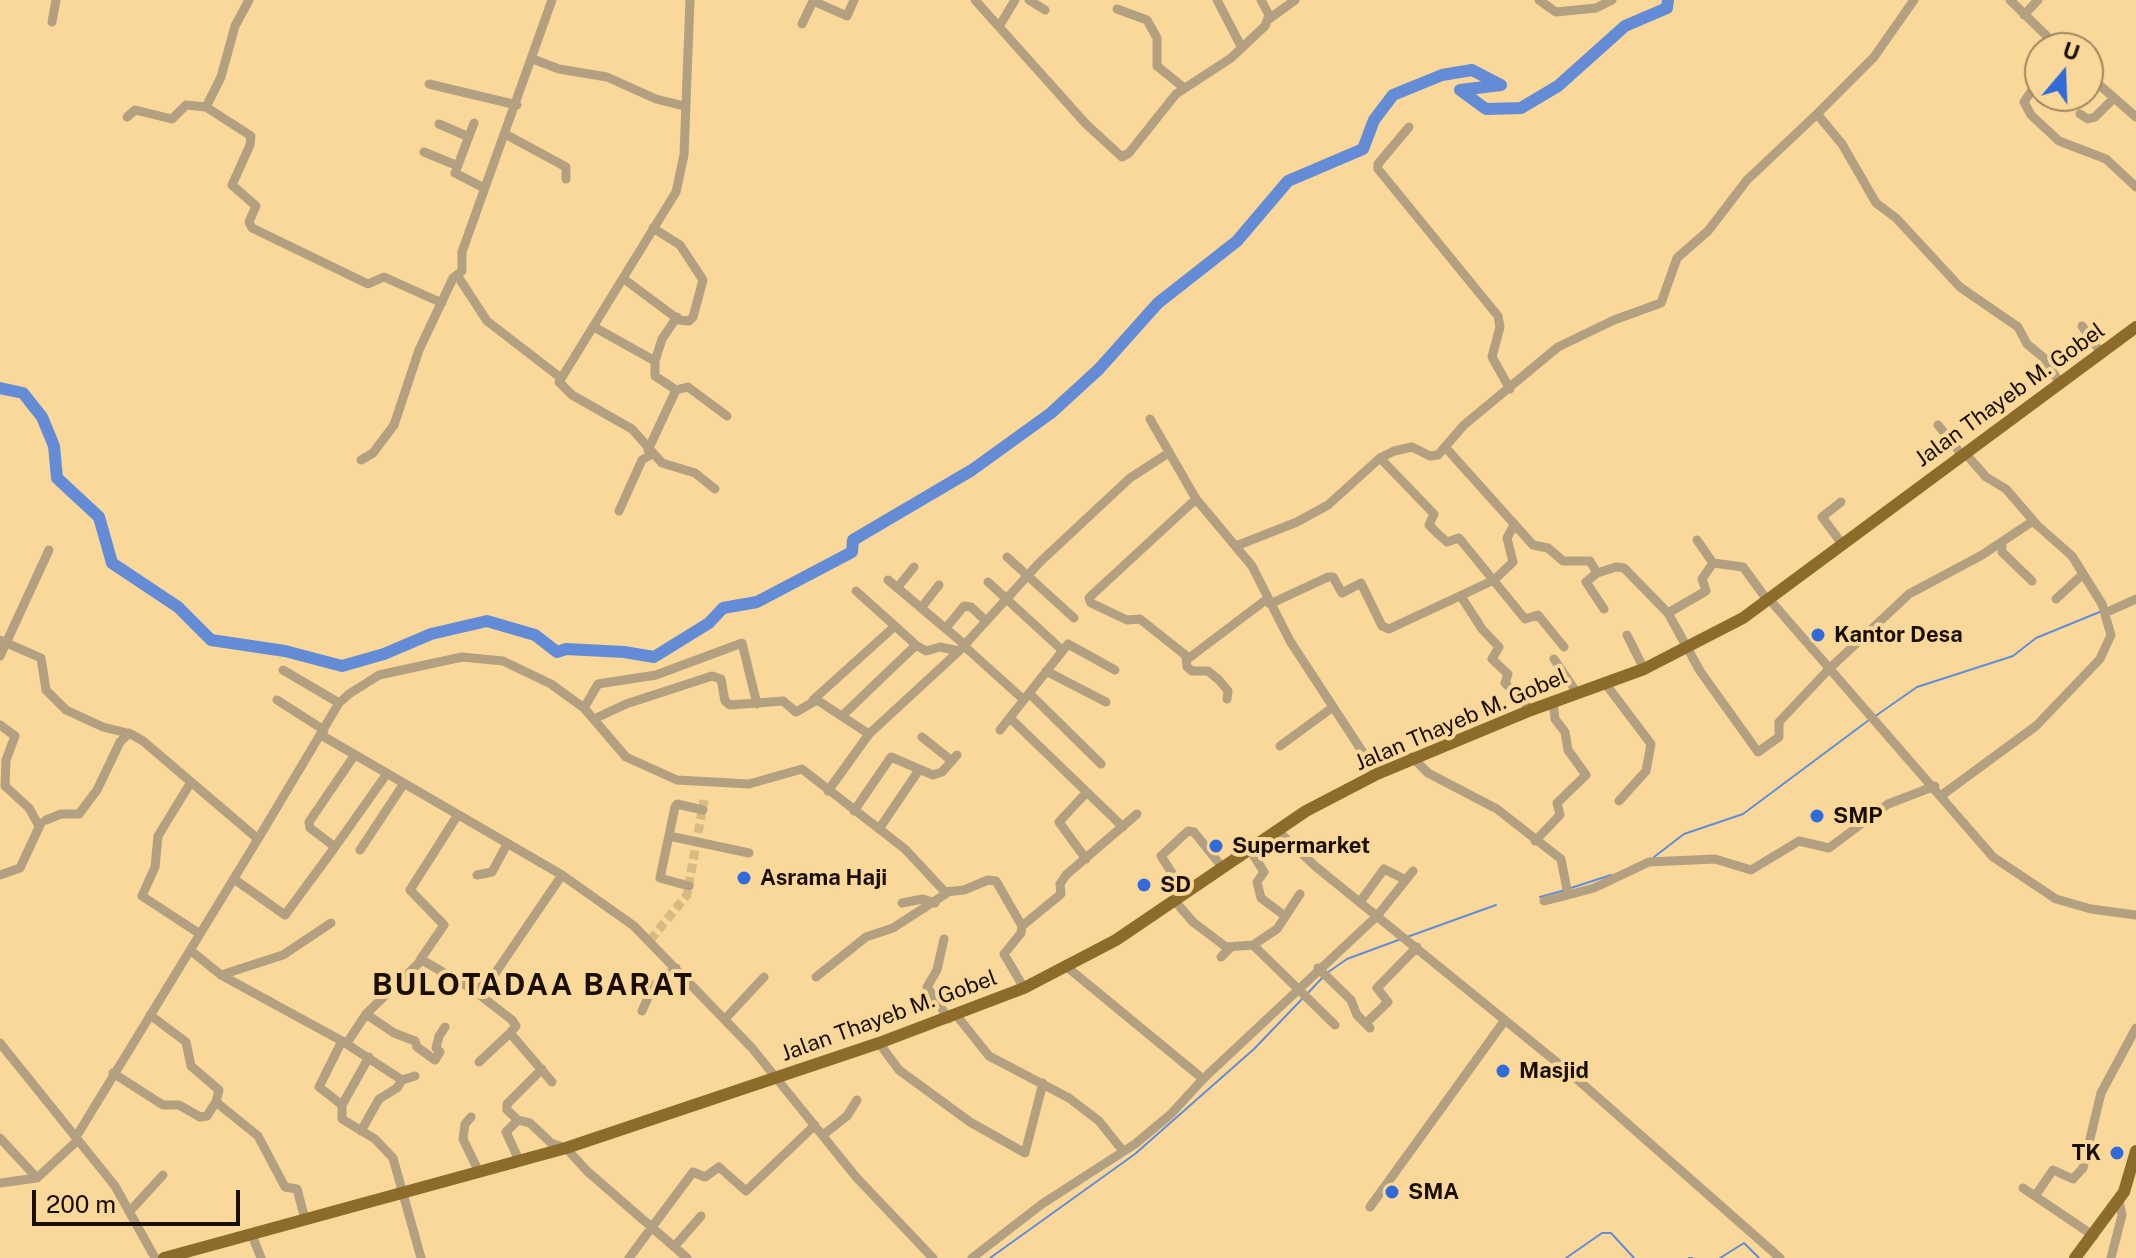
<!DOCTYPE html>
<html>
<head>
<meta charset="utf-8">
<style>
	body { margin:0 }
	#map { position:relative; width:2136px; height:1258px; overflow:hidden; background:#fad89a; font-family:"Public Sans",sans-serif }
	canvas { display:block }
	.north { position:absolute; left:2024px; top:32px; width:80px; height:80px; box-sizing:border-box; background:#fad89a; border:2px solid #a0875c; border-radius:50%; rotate:19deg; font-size:22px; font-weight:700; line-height:32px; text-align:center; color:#1a0e00 }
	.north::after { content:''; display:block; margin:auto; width:28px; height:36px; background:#316bd9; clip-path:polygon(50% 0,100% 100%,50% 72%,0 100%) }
	.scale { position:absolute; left:32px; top:1190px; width:208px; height:36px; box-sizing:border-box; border:4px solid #1a0e00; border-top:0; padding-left:10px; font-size:24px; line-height:28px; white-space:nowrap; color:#1a0e00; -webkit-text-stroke:6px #fad89a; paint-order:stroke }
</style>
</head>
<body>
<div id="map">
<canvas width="2136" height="1258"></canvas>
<div class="north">U</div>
<div class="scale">200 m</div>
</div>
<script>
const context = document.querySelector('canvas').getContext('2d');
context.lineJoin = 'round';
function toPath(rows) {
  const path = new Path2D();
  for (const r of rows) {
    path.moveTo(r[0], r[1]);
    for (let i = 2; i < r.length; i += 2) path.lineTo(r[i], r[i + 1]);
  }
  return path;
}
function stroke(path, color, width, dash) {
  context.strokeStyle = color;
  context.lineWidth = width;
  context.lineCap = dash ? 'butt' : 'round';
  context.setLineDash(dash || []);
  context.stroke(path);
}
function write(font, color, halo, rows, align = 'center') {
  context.font = font + ' "Public Sans",sans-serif';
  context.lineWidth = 8;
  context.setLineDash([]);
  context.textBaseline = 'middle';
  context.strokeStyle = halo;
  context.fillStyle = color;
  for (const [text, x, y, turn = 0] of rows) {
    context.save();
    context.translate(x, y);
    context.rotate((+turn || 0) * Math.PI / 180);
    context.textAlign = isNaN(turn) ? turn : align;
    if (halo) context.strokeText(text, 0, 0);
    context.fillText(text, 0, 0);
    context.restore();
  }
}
const stream = toPath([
	[1874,717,1917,687,2013,656,2036,638,2102,611],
	[1654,857,1684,834,1743,814,1869,720],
	[1571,888,1611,875],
	[1540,897,1565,890],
	[1407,937,1496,905],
	[1327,973,1347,959,1401,939],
	[1308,993,1323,977],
	[990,1258,1135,1154,1254,1049,1303,998],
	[1566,1258,1602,1233,1611,1233,1634,1258],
	[1689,1258,1692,1258],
	[1720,1258,1744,1243,1759,1258]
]);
const river = toPath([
	[0,388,23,393,42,417,54,446,57,478,99,517,112,563,178,607,211,640,285,651,342,666,384,654,431,634,487,621,535,635,557,652,566,649,624,652,654,657,709,623,723,608,757,602,852,552,853,540,972,470,1051,413,1099,369,1158,303,1237,241,1288,181,1363,149,1374,120,1393,95,1442,75,1472,70,1501,85,1460,90,1486,109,1521,108,1558,86,1625,26,1667,8,1668,0]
]);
const minorTunnel = toPath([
	[650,940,687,895,704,800]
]);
const minor = toPath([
	[690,0,684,155,676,192,559,382,572,395,632,429,662,463,695,473,715,489],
	[975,0,1086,124,1122,157,1129,153,1176,94,1231,58,1265,26,1269,15,1261,0],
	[1029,0,1045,10],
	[1217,0,1242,48],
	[1539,0,1556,12,1596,8,1612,0],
	[2010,0,2059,48],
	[1117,9,1147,20,1157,38,1157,66,1183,87],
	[2024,15,2038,0],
	[1269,19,1295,0],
	[52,22,56,0],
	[802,24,813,1,847,16,854,0],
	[1000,25,1015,0],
	[533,59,559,69,607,77,656,99,684,106],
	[2088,75,2136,117],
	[2040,78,2024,102,2031,115,2059,141,2106,159,2136,187],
	[429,84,517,105],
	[206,107,251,136,250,145,232,185,256,206,249,222,252,228,368,284,384,277,442,303],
	[1817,114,1874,57,1914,0],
	[2080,114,2088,119,2095,117,2114,98],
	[127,117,135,110,172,119,186,105,206,107,221,77,235,26,249,0],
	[474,123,455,173,484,188],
	[439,124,469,137],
	[1409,127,1378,164,1378,169,1498,316,1500,327,1492,357,1510,389],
	[507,135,566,167,566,179],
	[424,152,458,166],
	[457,275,487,321,561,378],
	[624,279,679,320,689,321,693,317,703,280,680,245,653,228],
	[2082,326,2101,353],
	[594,327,655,361,655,376,676,390,648,450],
	[655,361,662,339,677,317],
	[676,390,688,387,727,416],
	[1150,419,1196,499,1252,566,1290,641,1377,774],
	[1938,425,1962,455],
	[1446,448,1533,545,1548,548,1563,561,1590,561,1597,573,1616,567,1624,568,1668,613,1700,671,1758,752,1779,737,1779,722,1829,669,1909,594,1982,555,2033,521],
	[1380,458,1434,514,1429,525,1438,534,1447,542,1459,538,1525,619,1538,615,1564,647],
	[361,460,373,453,394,425,419,350,453,278,462,271,462,252,552,0],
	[1196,499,1093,594,1089,598,1091,603,1127,620,1140,619,1189,658,1267,599],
	[1841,502,1822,517,1843,545],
	[619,511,642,460,652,454],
	[1697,540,1713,563],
	[2002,542,2002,552,2032,581],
	[1236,546,1297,522,1328,505,1380,458,1394,451,1412,447,1430,456,1438,455,1464,425,1558,347,1614,320,1661,303,1677,258,1708,231,1747,180,1817,114,1842,144,1876,203,1896,218,1960,287,2018,327,2027,344,2044,358,2059,382],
	[1007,557,1074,618],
	[1597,573,1586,582,1604,609],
	[888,580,964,644],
	[988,582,1062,650],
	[897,588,914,567],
	[1462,598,1482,629,1499,647,1492,659,1508,674,1505,683,1531,710],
	[2056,599,2083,574],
	[1770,600,1993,857,2056,899,2091,909,2136,915],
	[1270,604,1328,577,1333,577,1342,593,1361,583,1382,626,1389,629,1494,580,1513,562,1507,538,1514,525],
	[921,608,939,585],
	[1668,613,1706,591,1702,579,1713,563,1743,567,1768,601],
	[2105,613,2136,599],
	[946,628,964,606,971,607,985,620],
	[1627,635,1644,669],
	[0,640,41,658,46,690,66,710,103,727,131,734,143,741,258,839,76,1137],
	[916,645,926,651,940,647,959,651],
	[963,645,1024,700],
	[0,656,49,550],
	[1186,657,1187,667,1192,671,1208,671,1219,680,1228,691,1227,699],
	[1554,659,1577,693],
	[283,670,339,703],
	[1046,671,1106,702],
	[1605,683,1651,744,1646,771,1619,801],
	[1029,693,1101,764],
	[277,700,324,730],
	[813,700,895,626,856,591],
	[584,708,598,684,656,675,742,643,757,704],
	[843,715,916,645,895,626],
	[1010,718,1123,827],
	[594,719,626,704,712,676,721,679,725,701,730,705,783,701,796,712,817,700,869,734,959,651,1040,562,1130,478,1167,454],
	[0,725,15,736,6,760,5,786,29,808,38,824],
	[1000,730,1068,644,1115,670],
	[321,735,562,875,634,926,752,1048,856,1177,933,1258],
	[922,737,952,761],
	[1280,746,1333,707],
	[354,756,309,822,310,828,335,847,386,775],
	[1412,757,1428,773,1497,809,1561,859,1568,895,1594,888,1649,862,1715,859,1751,870,1799,841,1829,848,1888,804,1935,786],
	[191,782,158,836,155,867,142,896,200,934],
	[828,791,869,734],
	[1085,794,1059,822,1086,859],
	[1942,795,2036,726,2100,659,2111,635,2102,604,2072,556,2037,525,2006,489,1986,477,1965,453],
	[854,811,891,757,933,775,942,772,957,755],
	[46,820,61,814,79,814,97,790,120,742,129,733],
	[879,829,919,770],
	[1278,831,1315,866,1570,1073,1780,1258],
	[669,836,749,853],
	[258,839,339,703,349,694,379,675,462,657,503,661,551,684,584,708,626,757,677,780,749,784,802,769,905,849,945,892,964,890,988,880,996,881,1022,926,1061,894,1060,884,1066,875,1137,814],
	[1535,841,1560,815,1557,803,1586,775,1568,750,1565,732,1555,719,1553,702],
	[360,850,403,785],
	[1250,850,1264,872,1257,882,1261,898,1285,916],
	[0,875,20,868,41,823],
	[477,875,492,872,507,844],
	[234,879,285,915,335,847],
	[689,886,660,878,675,807,677,804,703,810],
	[1185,893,1161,856,1188,831,1194,832,1222,867],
	[1174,900,1193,922,1226,947,1253,945,1335,1025],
	[1544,901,1568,895],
	[1360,902,1384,869,1406,880],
	[902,903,923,899,935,903],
	[1022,926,1021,933,1004,954,1024,988],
	[944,939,937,970,927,987,949,1019],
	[1253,945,1277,929,1300,894],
	[190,950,221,975,342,1041,319,1087,342,1105,342,1119,375,1139,393,1158,421,1258],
	[1221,957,1230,948],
	[420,960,444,925,410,890,457,816],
	[1067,967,1203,1079],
	[1318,968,1351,1000,1357,1015,1370,1028],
	[221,975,283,955,331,923],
	[816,977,866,937,893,928,947,893],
	[472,989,481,987,494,975,562,875],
	[642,1011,653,986,676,968],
	[366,1014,394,1033,415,1041,417,1047,435,1060,440,1052,436,1048,439,1036,445,1027],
	[957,1016,989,1056,1069,1098,1099,1121,1123,1151],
	[725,1019,764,977],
	[1366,1023,1388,1002,1377,988,1417,947],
	[342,1041,402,1080,415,1076],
	[0,1043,115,1186,155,1258],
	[347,1043,366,1014,422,960,472,989,512,1020,516,1026,510,1033,552,1082],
	[879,1043,899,1070,970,1122,1025,1153,1043,1083],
	[479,1062,510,1033],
	[542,1069,507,1104,507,1110,518,1120,530,1123,551,1143,566,1148,587,1171,687,1258],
	[113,1073,163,1105,179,1105,200,1117,207,1116,216,1102,219,1090,191,1066,186,1042,150,1015],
	[216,1102,258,1136,285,1187,297,1189,305,1219],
	[342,1105,369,1057],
	[471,1117,465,1124,463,1139,479,1172],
	[518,1120,506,1132,519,1160],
	[361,1131,379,1099,397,1088,402,1080],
	[823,1135,847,1116,857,1100],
	[0,1138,37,1178,78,1140],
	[0,1183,37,1178],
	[2023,1188,2094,1236],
	[2035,1196,2053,1170,2073,1179,2083,1168,2101,1093,2136,1028],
	[1370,1207,1505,1020],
	[130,1211,163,1175],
	[252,1235,261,1258],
	[674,1247,701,1216],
	[629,1258,693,1172,705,1177,719,1167,746,1191,815,1125],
	[972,1258,1042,1204,1135,1144,1171,1114,1203,1079,1377,916,1413,871],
	[2111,1258,2122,1215,2119,1201]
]);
const major = toPath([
	[164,1258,566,1148,879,1043,1024,988,1116,940,1306,811,1377,774,1531,710,1644,669,1743,618,2136,327],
	[2075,1258,2124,1192,2136,1151]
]);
const markers = [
	[1818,635,8,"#316bd9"],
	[1817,816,8,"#316bd9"],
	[1216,846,8,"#316bd9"],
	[744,878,8,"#316bd9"],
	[1144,885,8,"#316bd9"],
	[1503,1071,8,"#316bd9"],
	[2117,1153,8,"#316bd9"],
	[1392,1192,8,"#316bd9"]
];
const streetNames = [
	["Jalan Thayeb M. Gobel",2010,395,-36],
	["Jalan Thayeb M. Gobel",1461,720,-23],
	["Jalan Thayeb M. Gobel",889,1016,-20]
];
const poiNames = [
	["Kantor Desa",1834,635],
	["SMP",1833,816],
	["Supermarket",1232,846],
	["Asrama Haji",760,878],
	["SD",1160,885],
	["Masjid",1519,1071],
	["TK",2101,1153,"right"],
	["SMA",1408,1192]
];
const districtNames = [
	["BULOTADAA BARAT",533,986]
];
stroke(stream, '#648cd6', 2);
stroke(river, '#648cd6', 12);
stroke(minorTunnel, '#d8ba83', 9, [9, 4.5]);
stroke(minor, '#b2a080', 9);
stroke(major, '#8d6c2a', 12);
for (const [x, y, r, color] of markers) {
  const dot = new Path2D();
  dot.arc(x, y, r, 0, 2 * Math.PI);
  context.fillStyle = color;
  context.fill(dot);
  stroke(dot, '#fad89a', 3);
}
write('22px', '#1a0e00', '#fad89a', streetNames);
write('bold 22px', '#1a0e00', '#fad89a', poiNames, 'left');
context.letterSpacing = '2px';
write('bold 30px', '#1a0e00', '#fad89a', districtNames);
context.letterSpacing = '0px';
</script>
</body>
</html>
